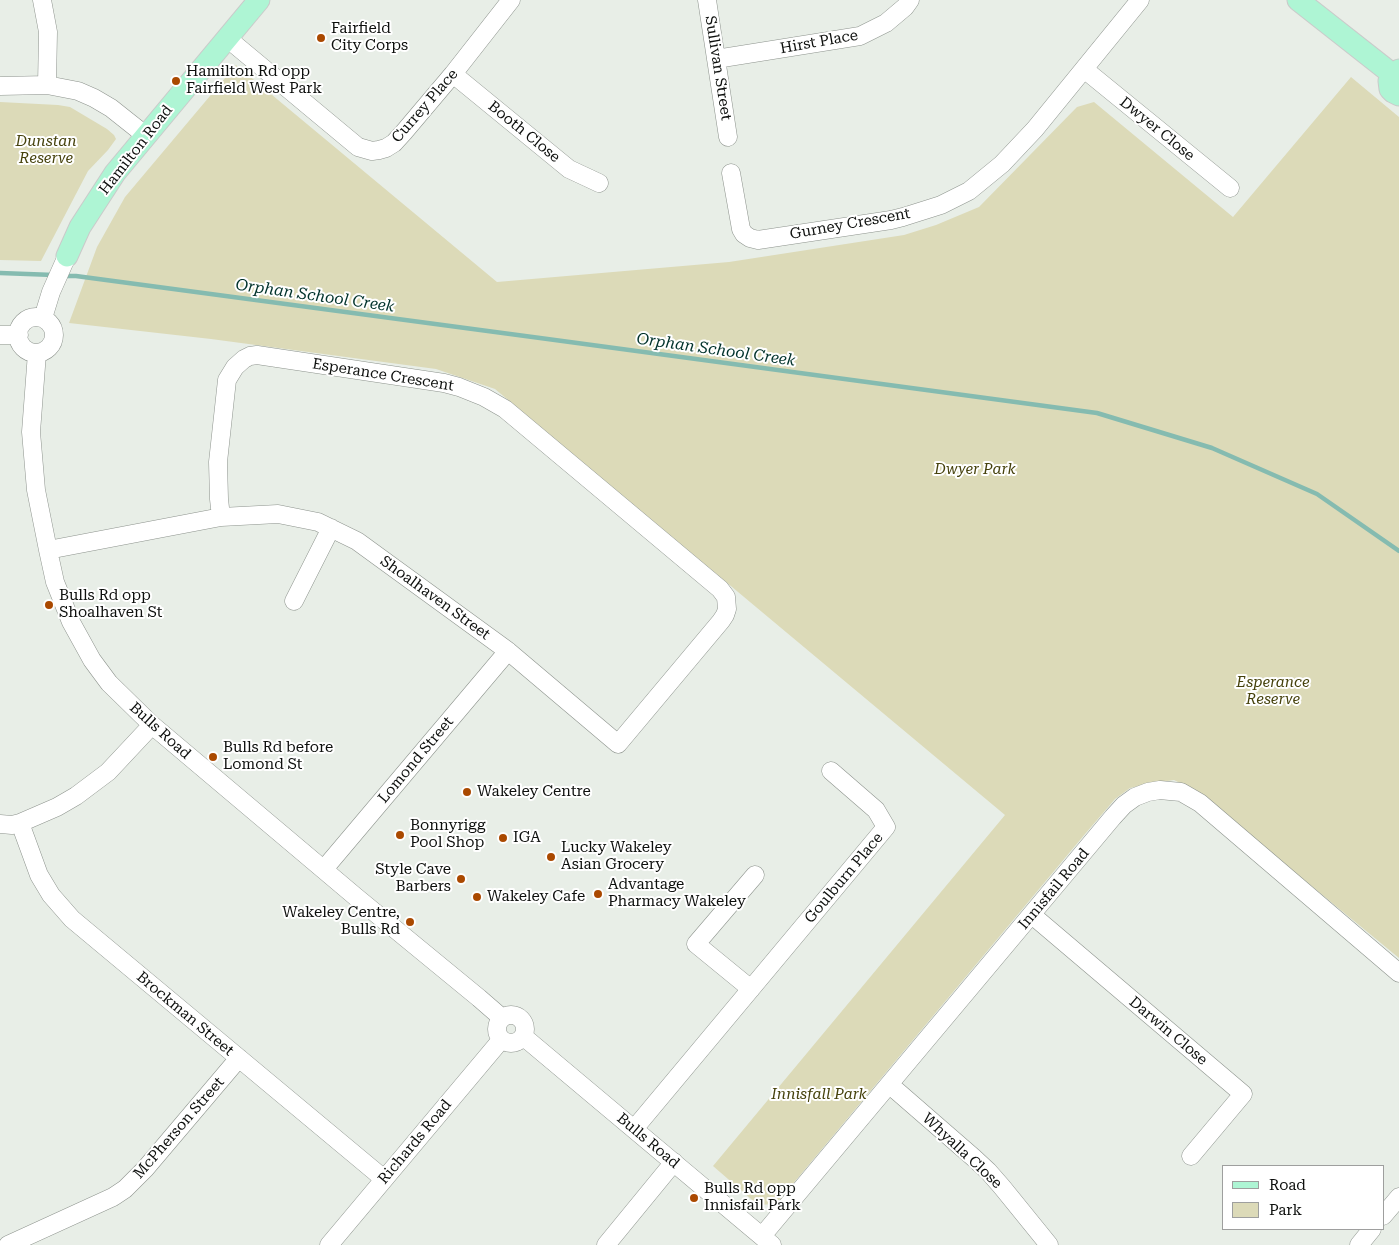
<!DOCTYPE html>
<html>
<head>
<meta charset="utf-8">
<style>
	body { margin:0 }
	#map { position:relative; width:1399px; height:1245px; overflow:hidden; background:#e8eee7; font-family:"Roboto Serif",serif }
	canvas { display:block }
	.legend { position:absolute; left:1222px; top:1165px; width:162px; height:65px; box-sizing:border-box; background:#fff; border:1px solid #9e9f9e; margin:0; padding:6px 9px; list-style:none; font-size:15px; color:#0d0f0d }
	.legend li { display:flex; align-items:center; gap:10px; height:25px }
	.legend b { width:25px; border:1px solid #9e9f9e }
</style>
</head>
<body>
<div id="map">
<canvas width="1399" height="1245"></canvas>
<ul class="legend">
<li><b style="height:6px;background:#aef5d4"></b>Road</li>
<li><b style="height:14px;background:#dcdab8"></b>Park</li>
</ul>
</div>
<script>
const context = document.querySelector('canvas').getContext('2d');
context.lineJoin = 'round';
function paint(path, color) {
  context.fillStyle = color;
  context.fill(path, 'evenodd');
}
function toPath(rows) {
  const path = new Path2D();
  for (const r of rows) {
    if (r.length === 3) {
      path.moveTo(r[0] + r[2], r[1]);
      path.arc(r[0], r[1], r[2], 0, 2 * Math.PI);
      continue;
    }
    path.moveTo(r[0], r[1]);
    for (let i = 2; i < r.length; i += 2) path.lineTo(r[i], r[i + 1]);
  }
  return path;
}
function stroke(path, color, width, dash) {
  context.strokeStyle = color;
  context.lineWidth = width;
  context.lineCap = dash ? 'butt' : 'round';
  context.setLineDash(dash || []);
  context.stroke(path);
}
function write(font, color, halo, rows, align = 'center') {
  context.font = font + ' "Roboto Serif",serif';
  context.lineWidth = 4;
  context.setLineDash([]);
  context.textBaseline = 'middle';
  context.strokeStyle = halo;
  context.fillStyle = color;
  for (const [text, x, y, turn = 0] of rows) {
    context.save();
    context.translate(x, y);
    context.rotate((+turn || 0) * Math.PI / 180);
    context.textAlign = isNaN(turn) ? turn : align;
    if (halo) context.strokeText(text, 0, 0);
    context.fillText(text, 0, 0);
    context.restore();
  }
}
const green = toPath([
	[236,65,497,282,729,262,904,235,936,225,979,207,1077,107,1094,102,1233,217,1351,77,1399,117,1399,958,1196,791,1174,780,1148,784,1130,788,1115,799,1085,834,776,1204,758,1205,713,1166,1005,815,495,389,436,369,211,339,69,323,97,247,125,197],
	[0,102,58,105,70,107,107,129,114,135,116,139,108,150,88,171,41,261,0,260]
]);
const stream = toPath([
	[0,273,54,275],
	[64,276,76,276,540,338,1097,413,1212,448,1317,494,1399,551]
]);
const minor = toPath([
	[42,0,48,32,47,85],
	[707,0,728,137],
	[227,38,358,147,372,151,379,150,386,148,394,143,404,132,453,74,511,0],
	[716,59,860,36,886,23,905,7,910,0],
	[1084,69,1230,188],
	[453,74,569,169,599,183],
	[0,86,47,85,78,91,94,98,111,108,145,135],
	[731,173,741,229,744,234,750,238,758,240,891,220,903,217,941,205,969,191,1002,164,1035,129,1140,0],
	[36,335,18],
	[43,318,51,292,67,256],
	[0,335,19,335],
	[37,353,31,432,36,490,48,550,55,582,71,622,92,660,109,683,152,725,356,897,479,998,502,1018],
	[48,550,221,517,278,514,318,522,357,541,508,651,618,744,721,621,725,615,727,609,726,597,720,589,505,409,484,397,459,387,444,383,257,355,250,356,244,359,235,367,227,380,218,462,219,499,221,517],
	[294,601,331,528],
	[20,823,39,875,51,895,72,919,384,1179],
	[0,824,12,825,20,823,57,807,76,796,108,772,152,725],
	[324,869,508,651],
	[1032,915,1243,1094,1191,1156],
	[751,989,696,944,755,875],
	[511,1029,14],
	[524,1037,772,1245],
	[890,1085,974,1158,988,1171,1002,1187,1049,1245],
	[634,1129,886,827,876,810,831,771],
	[1383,1216,1399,1197],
	[762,1236,1113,817,1124,805,1135,797,1148,792,1160,790,1170,791,1181,792,1200,803,1399,973],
	[8,1245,113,1197,125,1189,145,1169,239,1058],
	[329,1245,501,1040],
	[606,1245,674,1162],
	[1359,1245,1372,1229]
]);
const major = toPath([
	[1298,0,1392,74],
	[1399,70,1392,74,1389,81,1390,89,1393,92,1399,95],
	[67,256,80,227,115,173,259,0]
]);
const markers = [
	[321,38,5,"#aa4900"],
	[176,81,5,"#aa4900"],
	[49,605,5,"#aa4900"],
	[213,757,5,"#aa4900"],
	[467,792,5,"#aa4900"],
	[400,835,5,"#aa4900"],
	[503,838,5,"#aa4900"],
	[551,857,5,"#aa4900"],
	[461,879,5,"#aa4900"],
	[598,894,5,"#aa4900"],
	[477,897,5,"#aa4900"],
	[410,922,5,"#aa4900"],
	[694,1198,5,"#aa4900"]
];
const poiNames = [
	["Fairfield",331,29],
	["City Corps",331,46],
	["Hamilton Rd opp",186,72],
	["Fairfield West Park",186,89],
	["Bulls Rd opp",59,596],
	["Shoalhaven St",59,613],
	["Bulls Rd before",223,748],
	["Lomond St",223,765],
	["Wakeley Centre",477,792],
	["Bonnyrigg",410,826],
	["Pool Shop",410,843],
	["IGA",513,838],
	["Lucky Wakeley",561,848],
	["Asian Grocery",561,865],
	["Style Cave",451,870,"right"],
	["Barbers",451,887,"right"],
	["Advantage",608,885],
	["Pharmacy Wakeley",608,902],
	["Wakeley Cafe",487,897],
	["Wakeley Centre,",400,913,"right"],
	["Bulls Rd",400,930,"right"],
	["Bulls Rd opp",704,1189],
	["Innisfail Park",704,1206]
];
const streetNames = [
	["Hirst Place",819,42,-10],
	["Sullivan Street",718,68,81],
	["Currey Place",425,106,-49],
	["Dwyer Close",1157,129,39],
	["Booth Close",524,132,39],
	["Hamilton Road",136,150,-52],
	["Gurney Crescent",850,224,-10],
	["Esperance Crescent",383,375,9],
	["Shoalhaven Street",435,598,36],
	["Bulls Road",160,731,42],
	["Lomond Street",416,760,-50],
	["Goulburn Place",844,878,-50],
	["Innisfail Road",1054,889,-50],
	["Brockman Street",185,1014,40],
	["Darwin Close",1168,1031,40],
	["McPherson Street",179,1128,-49],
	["Bulls Road",648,1141,40],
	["Richards Road",415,1142,-50],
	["Whyalla Close",962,1151,43]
];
const parkNames = [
	["Dunstan",46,142],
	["Reserve",46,159],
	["Dwyer Park",975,470],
	["Esperance",1273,683],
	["Reserve",1273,700],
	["Innisfall Park",819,1095]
];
const waterNames = [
	["Orphan School Creek",315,296,8],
	["Orphan School Creek",716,350,8]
];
paint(green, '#dcdab8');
stroke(stream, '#85bbb0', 4.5);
stroke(minor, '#8d938d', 19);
stroke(major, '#cacaca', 23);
stroke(minor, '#fff', 18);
stroke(major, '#aef5d4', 21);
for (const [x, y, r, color] of markers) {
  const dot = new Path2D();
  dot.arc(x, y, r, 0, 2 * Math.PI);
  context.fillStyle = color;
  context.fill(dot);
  stroke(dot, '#fff', 2);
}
write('15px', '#0d0f0d', '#fff', poiNames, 'left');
write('15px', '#0d0f0d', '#fff', streetNames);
write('italic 15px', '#45410b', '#fff', parkNames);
write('italic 16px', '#00322b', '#fff', waterNames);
</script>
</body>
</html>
